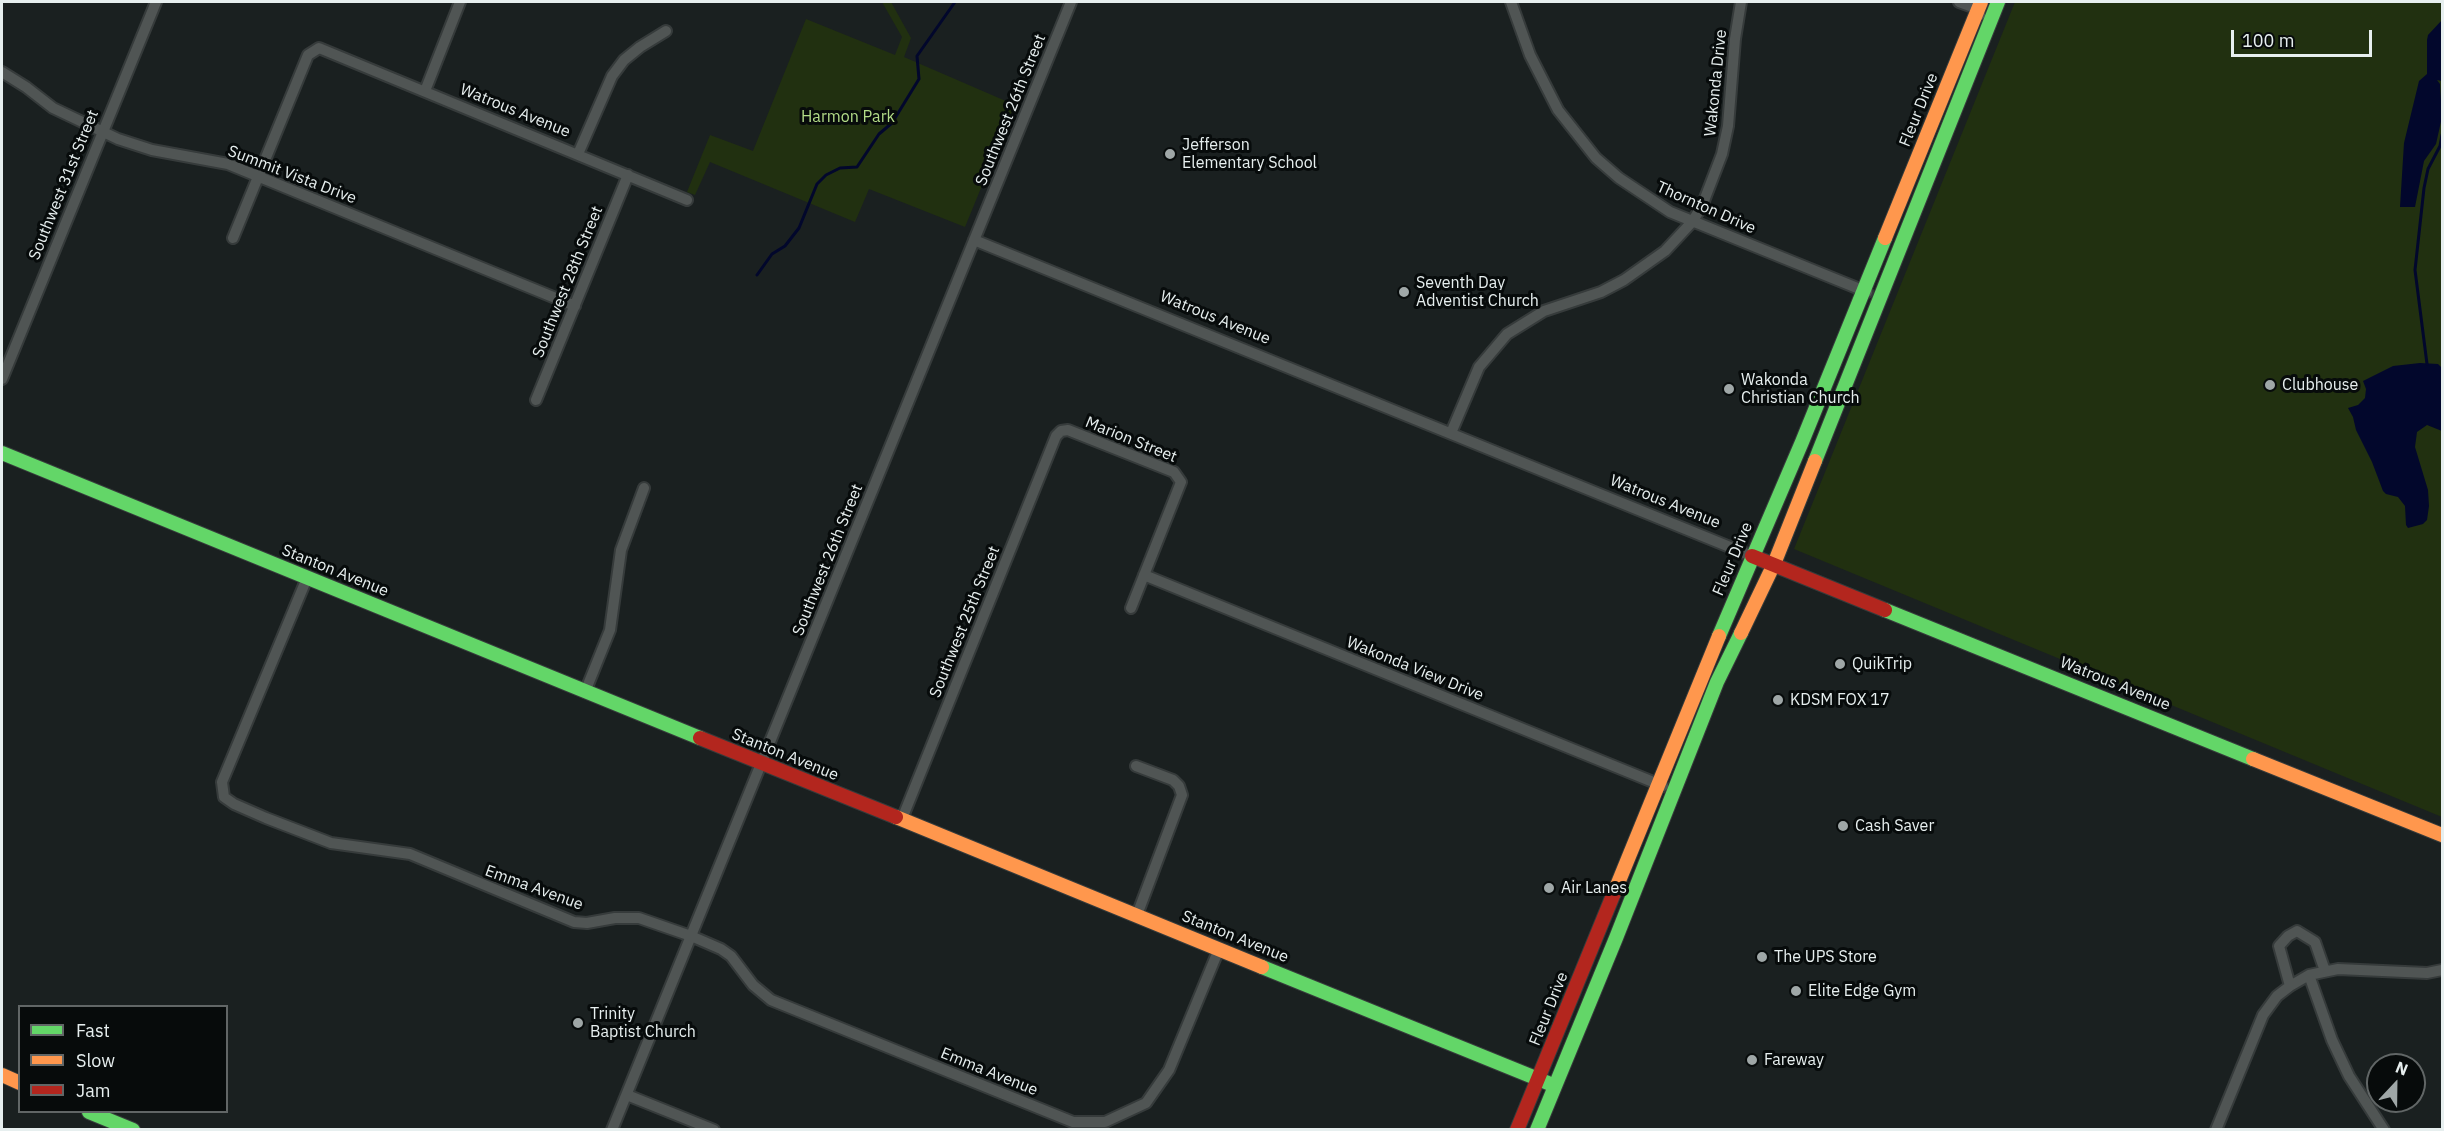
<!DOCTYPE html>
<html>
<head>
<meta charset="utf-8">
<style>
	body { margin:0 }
	#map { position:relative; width:2444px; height:1131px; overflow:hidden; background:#1a2020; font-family:"IBM Plex Sans",sans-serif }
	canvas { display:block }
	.frame { position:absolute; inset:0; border:3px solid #e7efef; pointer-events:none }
	.legend { position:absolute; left:18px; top:1005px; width:210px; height:108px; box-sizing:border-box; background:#070b0b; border:2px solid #616666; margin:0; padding:8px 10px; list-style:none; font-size:18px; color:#e7efef }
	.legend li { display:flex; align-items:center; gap:12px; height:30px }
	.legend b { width:30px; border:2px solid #616666 }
	.north { position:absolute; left:2366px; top:1053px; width:60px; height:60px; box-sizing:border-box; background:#070b0b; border:2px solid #616666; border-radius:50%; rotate:22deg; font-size:16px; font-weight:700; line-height:24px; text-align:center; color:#e7efef }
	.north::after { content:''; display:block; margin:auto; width:21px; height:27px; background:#9fa7a7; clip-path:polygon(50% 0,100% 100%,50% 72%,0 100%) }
	.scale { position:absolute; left:2231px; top:30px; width:141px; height:27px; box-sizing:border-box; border:3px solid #e7efef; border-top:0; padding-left:8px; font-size:18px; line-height:21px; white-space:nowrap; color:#e7efef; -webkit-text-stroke:4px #070b0b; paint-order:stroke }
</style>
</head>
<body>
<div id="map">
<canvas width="2444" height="1131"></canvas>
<div class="frame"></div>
<ul class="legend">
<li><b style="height:8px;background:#63d668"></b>Fast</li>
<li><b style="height:8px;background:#ff974d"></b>Slow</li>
<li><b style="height:8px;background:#b3261e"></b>Jam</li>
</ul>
<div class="north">N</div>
<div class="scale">100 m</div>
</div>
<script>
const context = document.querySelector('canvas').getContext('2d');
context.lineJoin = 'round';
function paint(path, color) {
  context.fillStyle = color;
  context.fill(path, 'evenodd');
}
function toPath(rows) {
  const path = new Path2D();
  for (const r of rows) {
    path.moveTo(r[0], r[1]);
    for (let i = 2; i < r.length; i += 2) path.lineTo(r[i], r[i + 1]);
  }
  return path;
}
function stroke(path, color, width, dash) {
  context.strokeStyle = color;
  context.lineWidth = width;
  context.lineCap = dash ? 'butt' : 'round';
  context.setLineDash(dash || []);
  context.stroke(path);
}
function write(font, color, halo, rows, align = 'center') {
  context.font = font + ' "IBM Plex Sans",sans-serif';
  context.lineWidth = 6;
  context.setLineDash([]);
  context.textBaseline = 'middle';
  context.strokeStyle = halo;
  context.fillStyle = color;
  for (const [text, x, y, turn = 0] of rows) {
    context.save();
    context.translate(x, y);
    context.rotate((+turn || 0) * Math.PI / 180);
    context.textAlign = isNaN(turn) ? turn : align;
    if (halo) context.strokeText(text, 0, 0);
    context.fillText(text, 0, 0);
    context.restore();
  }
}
const green = toPath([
	[882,2,891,2,911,38,904,57,1015,105,965,227,869,189,855,222,710,162,695,195,687,192,710,135,753,151,806,19,895,55,902,37],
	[2015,2,2442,2,2442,817,1794,549]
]);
const water = toPath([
	[2442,20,2442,81,2437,80,2440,84,2442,117,2436,144,2424,161,2415,207,2400,207,2404,143,2419,81,2427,74,2427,40,2428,35],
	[2420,363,2438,364,2442,368,2442,431,2427,425,2417,432,2415,447,2428,490,2429,506,2427,520,2423,524,2408,528,2406,525,2405,506,2398,497,2386,494,2383,491,2372,462,2356,430,2353,417,2348,408,2358,405,2365,398,2366,389,2363,381,2393,366]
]);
const stream = toPath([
	[757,275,772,254,785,246,799,228,817,184,826,175,840,168,857,167,879,134,892,123,919,79,917,56,955,2],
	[2427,364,2415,270,2424,188,2428,169,2440,146,2442,135]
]);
const street = toPath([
	[1511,2,1530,55,1558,110,1596,158,1619,178,1670,212,1867,292],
	[1959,2,1978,9,1980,15],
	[2,72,26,87,53,108,118,139,152,150,228,164,575,306],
	[425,91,460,2],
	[578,154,612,76,624,60,640,47,666,31],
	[233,238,308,55,319,48,687,200],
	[974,240,1752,556],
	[2,379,156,2],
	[536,400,628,175],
	[1451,433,1479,367,1507,334,1544,311,1601,292,1624,280,1665,251,1692,222,1702,206,1722,154,1728,126,1735,39,1741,2],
	[1144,575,1663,786],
	[307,578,222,782,224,797,234,804,266,818,331,843,410,854,574,922,587,923,615,918,639,918,691,936,721,949,731,956,753,985,771,1000,1073,1122,1105,1122,1146,1103,1169,1070,1219,949],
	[585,692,610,630,621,550,644,488],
	[1136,766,1173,780,1179,786,1182,795,1137,915],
	[902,819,1056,436,1061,431,1068,430,1174,472,1181,482,1131,608],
	[2309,975,2332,1040,2349,1076,2384,1130],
	[2290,986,2279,946,2288,936,2297,931,2315,942,2325,971],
	[627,1095,714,1130],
	[612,1130,1071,2],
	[2216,1130,2263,1015,2277,996,2290,986,2309,975,2338,969,2427,973,2442,970]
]);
const fast = toPath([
	[2,453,700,738],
	[1815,461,1998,2],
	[1885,610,2253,759],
	[1719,636,1802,442,1885,238],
	[1262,967,1548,1083],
	[89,1112,133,1130],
	[1537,1130,1616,938,1717,682,1741,633]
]);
const slow = toPath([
	[1885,238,1981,2],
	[1741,633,1774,564,1815,461],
	[2253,759,2442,835],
	[896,817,1262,967],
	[1614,893,1719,636],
	[2,1075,20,1083]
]);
const jam = toPath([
	[1752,556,1885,610],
	[700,738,896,817],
	[1517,1130,1614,893]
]);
const markers = [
	[1170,154,6,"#9fa7a7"],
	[1404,292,6,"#9fa7a7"],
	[2270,385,6,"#9fa7a7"],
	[1729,389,6,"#9fa7a7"],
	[1840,664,6,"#9fa7a7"],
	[1778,700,6,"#9fa7a7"],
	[1843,826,6,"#9fa7a7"],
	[1549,888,6,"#9fa7a7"],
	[1762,957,6,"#9fa7a7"],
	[1796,991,6,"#9fa7a7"],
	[578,1023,6,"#9fa7a7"],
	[1752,1060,6,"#9fa7a7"]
];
const streetNames = [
	["Wakonda Drive",1716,83,-84],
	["Southwest 26th Street",1011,110,-68],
	["Fleur Drive",1919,110,-68],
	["Watrous Avenue",515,111,22],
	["Summit Vista Drive",292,175,21],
	["Southwest 31st Street",64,185,-68],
	["Thornton Drive",1706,208,24],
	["Southwest 28th Street",568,282,-68],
	["Watrous Avenue",1215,318,22],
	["Marion Street",1131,440,22],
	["Watrous Avenue",1665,502,22],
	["Fleur Drive",1733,559,-67],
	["Southwest 26th Street",828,560,-68],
	["Stanton Avenue",335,571,22],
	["Southwest 25th Street",965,622,-68],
	["Wakonda View Drive",1415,669,22],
	["Watrous Avenue",2115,684,22],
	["Stanton Avenue",785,755,22],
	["Emma Avenue",534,888,20],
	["Stanton Avenue",1235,937,22],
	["Fleur Drive",1549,1009,-68],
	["Emma Avenue",989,1072,22]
];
const parkNames = [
	["Harmon Park",848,117]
];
const poiNames = [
	["Jefferson",1182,145],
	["Elementary School",1182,163],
	["Seventh Day",1416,283],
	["Adventist Church",1416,301],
	["Wakonda",1741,380],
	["Christian Church",1741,398],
	["Clubhouse",2282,385],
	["QuikTrip",1852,664],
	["KDSM FOX 17",1790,700],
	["Cash Saver",1855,826],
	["Air Lanes",1561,888],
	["The UPS Store",1774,957],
	["Elite Edge Gym",1808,991],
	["Trinity",590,1014],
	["Baptist Church",590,1032],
	["Fareway",1764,1060]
];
paint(green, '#213010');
paint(water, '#02072c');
stroke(stream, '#02072c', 3);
stroke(street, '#363b3b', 14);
stroke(fast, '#363b3b', 16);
stroke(slow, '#363b3b', 16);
stroke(jam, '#363b3b', 16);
stroke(street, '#505554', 10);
stroke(fast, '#63d668', 14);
stroke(slow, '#ff974d', 14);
stroke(jam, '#b3261e', 14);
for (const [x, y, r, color] of markers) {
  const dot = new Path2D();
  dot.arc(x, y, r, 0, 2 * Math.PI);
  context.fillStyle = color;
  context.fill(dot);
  stroke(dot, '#070b0b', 2);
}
write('16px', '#e7efef', '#070b0b', streetNames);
write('16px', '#b3dc88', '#070b0b', parkNames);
write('16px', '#e7efef', '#070b0b', poiNames, 'left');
</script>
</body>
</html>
